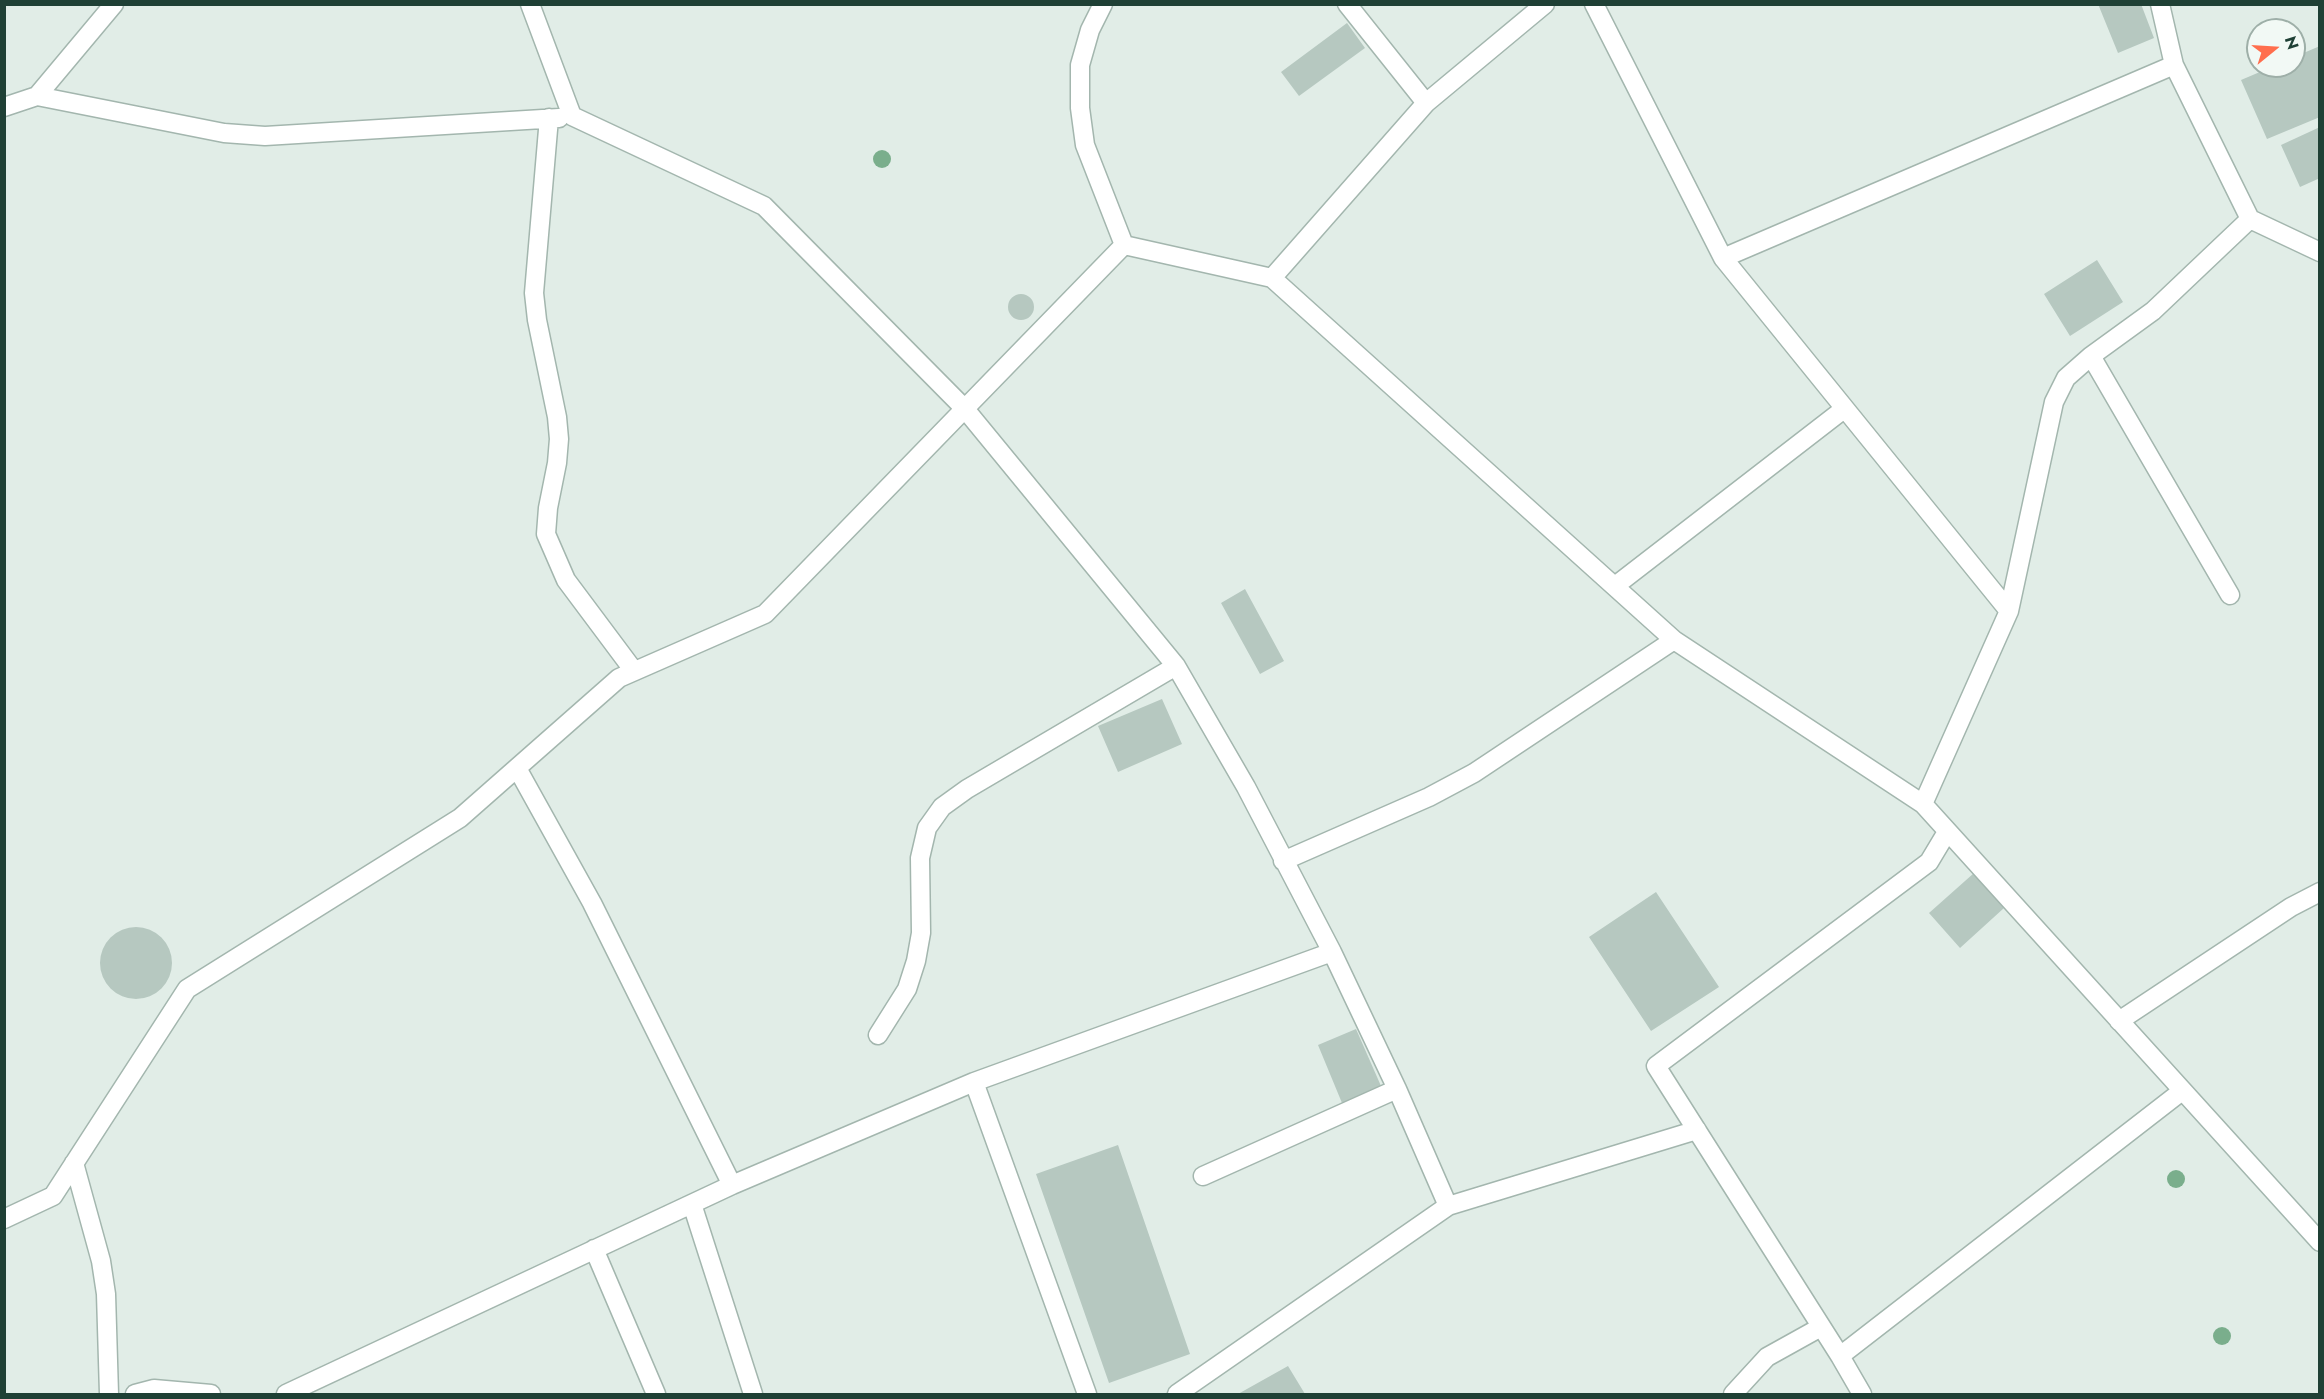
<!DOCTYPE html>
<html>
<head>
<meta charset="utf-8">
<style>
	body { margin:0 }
	#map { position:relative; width:2324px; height:1399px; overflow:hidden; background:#e1ede7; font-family:Jost,sans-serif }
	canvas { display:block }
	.frame { position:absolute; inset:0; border:6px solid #1f4035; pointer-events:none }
	.north { position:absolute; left:2246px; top:18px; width:60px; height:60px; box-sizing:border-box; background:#f2f9f5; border:2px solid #9eafa8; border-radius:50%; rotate:72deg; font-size:16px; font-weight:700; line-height:24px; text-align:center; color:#1f4035 }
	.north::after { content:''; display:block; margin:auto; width:21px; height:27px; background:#ff6e4d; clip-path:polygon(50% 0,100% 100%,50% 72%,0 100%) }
</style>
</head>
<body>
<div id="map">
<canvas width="2324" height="1399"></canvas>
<div class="frame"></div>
<div class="north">N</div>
</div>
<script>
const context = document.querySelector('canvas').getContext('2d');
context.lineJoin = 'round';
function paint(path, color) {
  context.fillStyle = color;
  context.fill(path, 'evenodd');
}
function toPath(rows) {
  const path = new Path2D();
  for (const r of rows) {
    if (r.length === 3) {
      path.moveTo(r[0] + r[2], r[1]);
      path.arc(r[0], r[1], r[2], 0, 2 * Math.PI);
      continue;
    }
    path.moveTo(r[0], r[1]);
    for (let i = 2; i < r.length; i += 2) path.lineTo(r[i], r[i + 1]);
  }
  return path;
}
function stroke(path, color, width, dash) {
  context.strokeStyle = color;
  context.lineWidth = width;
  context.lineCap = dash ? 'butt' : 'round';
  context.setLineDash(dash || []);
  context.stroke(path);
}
const building = toPath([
	[2098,4,2141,4,2154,38,2118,53],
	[1347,23,1365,48,1299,96,1281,72],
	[2320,46,2320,117,2267,139,2241,80,2274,66,2294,66,2294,57],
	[2320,127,2320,178,2300,187,2281,145],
	[2097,260,2123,302,2070,336,2044,294],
	[1021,307,13],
	[1245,589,1284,661,1260,674,1221,603],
	[1162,699,1182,744,1118,772,1098,726],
	[1974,873,2004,908,1960,948,1929,913],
	[1656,892,1719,987,1651,1031,1589,937],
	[136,963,36],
	[1356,1029,1381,1086,1342,1103,1318,1045],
	[1118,1145,1190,1354,1109,1383,1036,1174],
	[1288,1366,1305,1394,1238,1394]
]);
const minor = toPath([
	[530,4,572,116,764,206,965,409,1176,666,1246,787,1332,952,1397,1089,1448,1206],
	[1103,4,1090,30,1080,65,1080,108,1085,145,1124,245],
	[1347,4,1426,103],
	[1594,4,1723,258,2009,611],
	[37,96,224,133,265,136,559,118],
	[4,107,37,96,114,4],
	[549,118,534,293,537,320,557,417,559,439,557,463,548,508,546,534,566,580,634,671],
	[2250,219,2320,252],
	[1723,258,2174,65],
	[1272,278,1426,103,1545,4],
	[2091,356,2230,595],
	[1615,586,1844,409],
	[517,768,592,903,732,1185],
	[1923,804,2009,611,2054,402,2066,378,2091,356,2153,311,2250,219,2174,65,2160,4],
	[1283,861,1429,797,1474,773,1674,640],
	[2119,1021,2291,907,2320,892],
	[878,1035,907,989,916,961,921,933,920,858,927,828,942,807,967,789,1176,666],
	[974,1082,1087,1394],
	[74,1163,101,1261,106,1294,109,1394],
	[1203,1176,1397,1089],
	[692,1204,753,1394],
	[4,1219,53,1196,187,989,460,818,619,678,765,614,1124,245,1272,278,1674,640,1923,804,2320,1242],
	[594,1249,656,1394],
	[1840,1356,1656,1066,1929,862,1947,832],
	[135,1394,154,1389,211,1394],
	[286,1394,732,1185,974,1082,1332,952],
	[1177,1394,1448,1206,1697,1130],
	[1733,1394,1767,1357,1821,1327],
	[1862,1394,1840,1356,2182,1091]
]);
const trees = [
	[882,159],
	[2176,1179],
	[2222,1336]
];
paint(building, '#b6c8c0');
stroke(minor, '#a3b6ae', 21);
stroke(minor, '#fff', 18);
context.fillStyle = '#7aae8c';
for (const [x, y] of trees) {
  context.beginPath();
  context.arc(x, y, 9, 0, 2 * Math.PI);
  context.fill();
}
</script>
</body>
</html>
